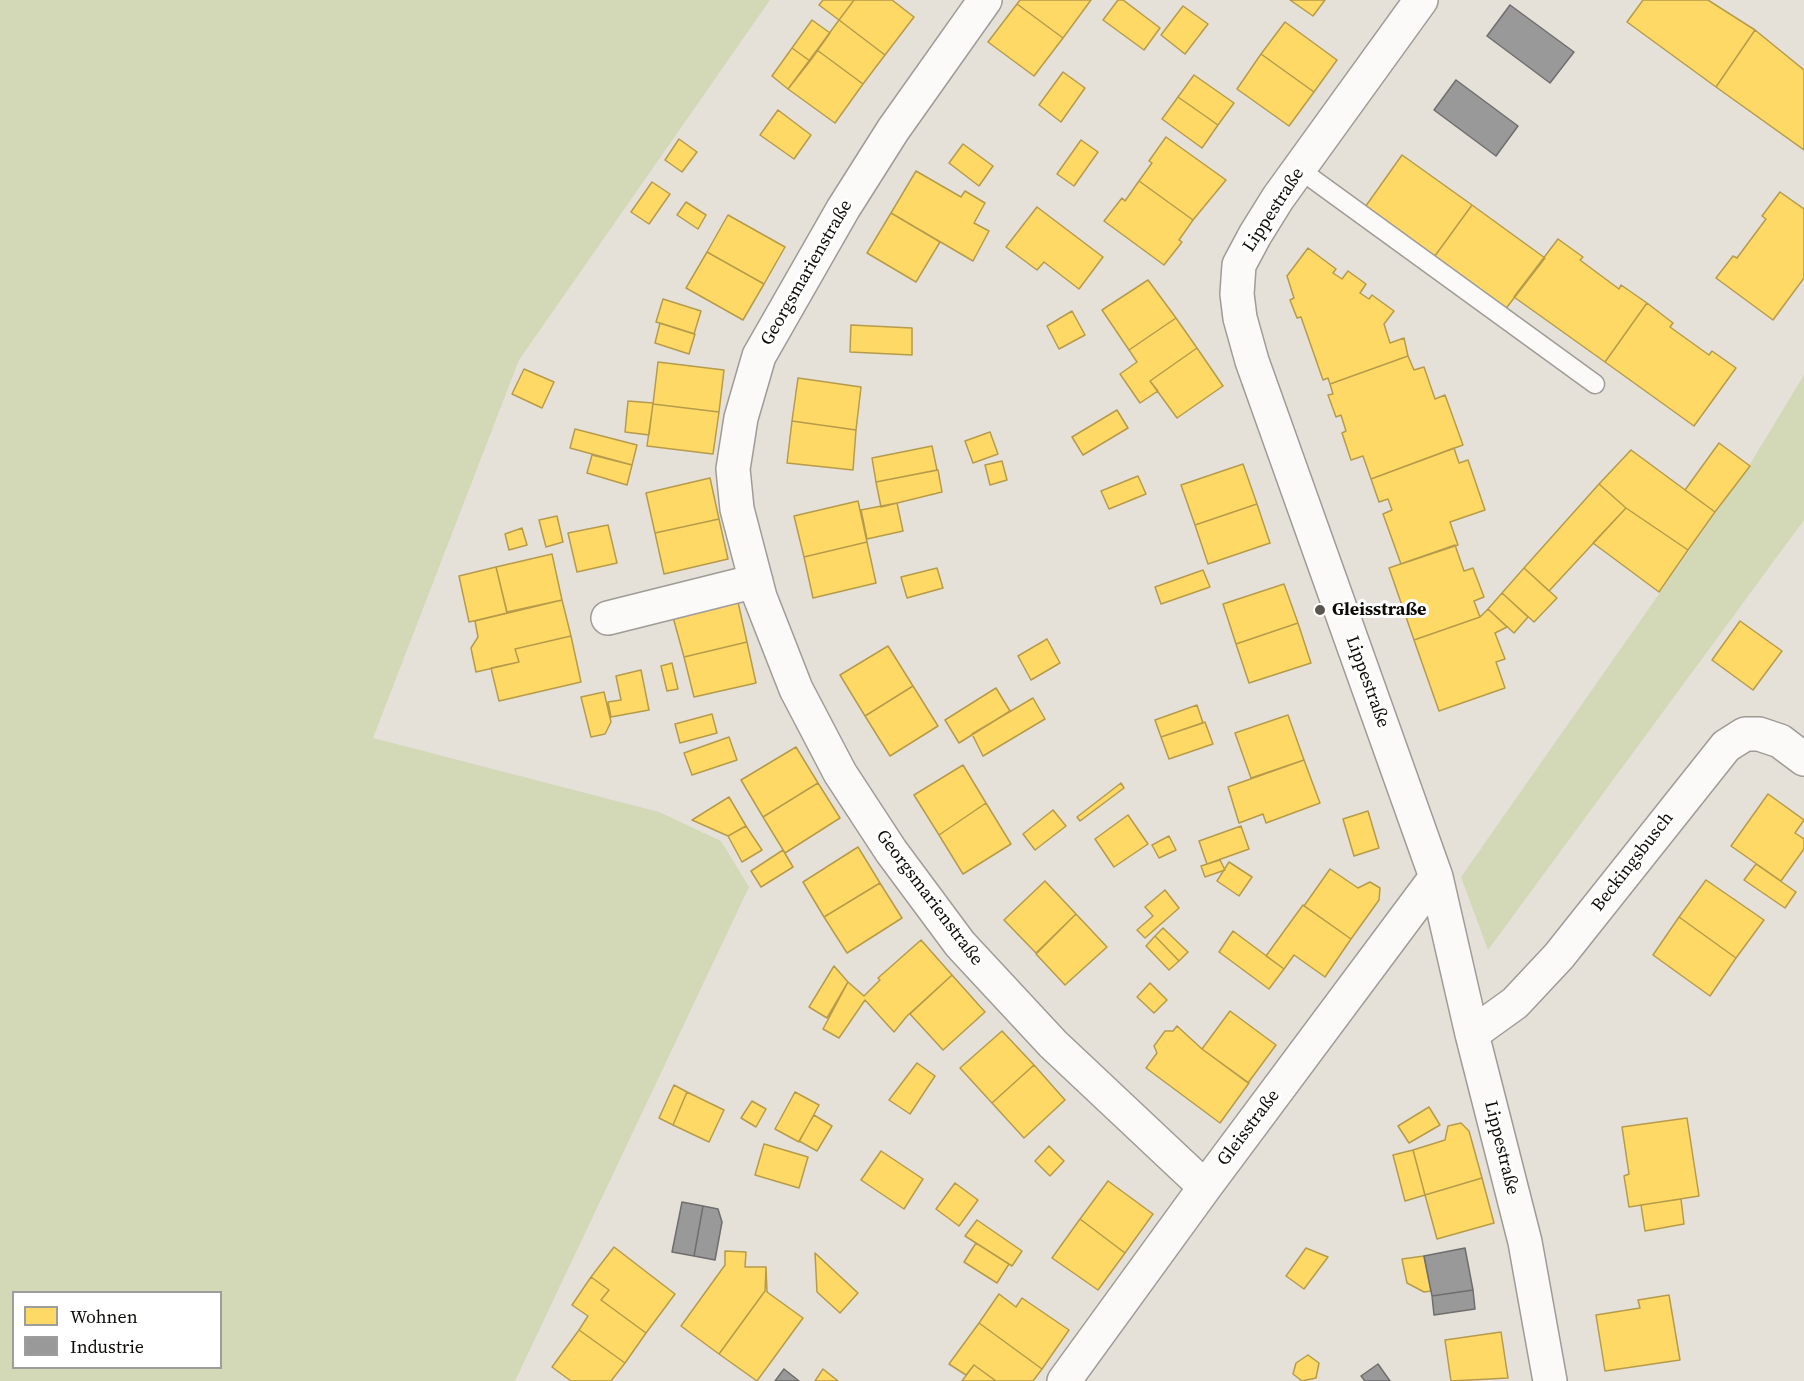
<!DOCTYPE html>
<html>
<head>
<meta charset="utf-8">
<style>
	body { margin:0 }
	#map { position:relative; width:1804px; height:1381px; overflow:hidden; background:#e5e1d9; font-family:"Source Serif 4",serif }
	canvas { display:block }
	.legend { position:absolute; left:12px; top:1291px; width:210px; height:78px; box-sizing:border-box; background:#fff; border:2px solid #9e9d9c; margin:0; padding:8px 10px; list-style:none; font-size:18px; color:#0d0b07 }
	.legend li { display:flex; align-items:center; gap:12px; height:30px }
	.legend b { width:30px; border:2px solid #9e9d9c }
</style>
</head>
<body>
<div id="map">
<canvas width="1804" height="1381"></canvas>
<ul class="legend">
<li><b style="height:16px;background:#ffd966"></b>Wohnen</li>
<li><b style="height:16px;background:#999"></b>Industrie</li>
</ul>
</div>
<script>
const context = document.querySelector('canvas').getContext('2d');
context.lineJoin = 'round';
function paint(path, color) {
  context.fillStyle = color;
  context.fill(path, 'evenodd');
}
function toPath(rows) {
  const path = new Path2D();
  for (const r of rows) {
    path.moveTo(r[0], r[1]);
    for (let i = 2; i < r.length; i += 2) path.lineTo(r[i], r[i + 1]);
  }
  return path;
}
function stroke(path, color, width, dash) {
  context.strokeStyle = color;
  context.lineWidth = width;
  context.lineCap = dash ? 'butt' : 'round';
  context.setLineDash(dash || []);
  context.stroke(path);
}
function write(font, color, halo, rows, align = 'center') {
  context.font = font + ' "Source Serif 4",serif';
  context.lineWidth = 6;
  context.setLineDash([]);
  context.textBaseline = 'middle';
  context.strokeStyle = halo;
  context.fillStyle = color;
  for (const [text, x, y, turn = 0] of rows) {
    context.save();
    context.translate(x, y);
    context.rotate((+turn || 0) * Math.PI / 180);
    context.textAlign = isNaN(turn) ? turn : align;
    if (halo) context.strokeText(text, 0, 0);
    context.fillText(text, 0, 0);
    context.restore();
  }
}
const green = toPath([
	[0,0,770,0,519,360,373,738,659,812,721,841,749,887,515,1381,0,1381],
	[14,1292,220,1292,220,1368,14,1368],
	[1804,375,1804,520,1488,950,1461,877,1750,464]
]);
const homes = toPath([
	[823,0,854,0,839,20,819,5,823,0],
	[854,0,892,0,914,17,885,55,839,20,854,0],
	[1020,0,1091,0,1063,38,1017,4,1020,0],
	[1118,0,1123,0,1160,28,1144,50,1103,20,1118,0],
	[1290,0,1325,0,1313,16,1290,0],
	[1643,0,1708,0,1755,30,1716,87,1627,22,1643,0],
	[1017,4,1063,38,1034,76,988,42,1017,4],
	[1183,6,1208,24,1185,54,1161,35,1183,6],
	[812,20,830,33,810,61,792,48,812,20],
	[839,20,885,55,863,84,817,50,839,20],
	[1285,22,1337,60,1314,92,1261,54,1285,22],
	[1755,30,1804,70,1804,150,1716,87,1755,30],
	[792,48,810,61,788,89,772,76,792,48],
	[817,50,863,84,835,123,788,89,817,50],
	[1261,54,1314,92,1289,126,1237,89,1261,54],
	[1063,72,1085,88,1061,122,1039,105,1063,72],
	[1194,75,1234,103,1218,125,1178,97,1194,75],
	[1178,97,1218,125,1202,148,1162,119,1178,97],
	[778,110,811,135,794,159,760,135,778,110],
	[1166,137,1226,180,1193,220,1139,181,1152,163,1149,161,1166,137],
	[679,139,697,152,682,172,665,160,679,139],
	[1081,140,1098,152,1074,186,1057,174,1081,140],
	[963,144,993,166,979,186,949,163,963,144],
	[1402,155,1472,205,1432,260,1363,210,1402,155],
	[916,171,961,197,965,191,985,203,974,223,989,231,973,261,891,213,916,171],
	[1139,181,1193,220,1179,240,1182,242,1164,265,1104,221,1122,198,1125,201,1139,181],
	[652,182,670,194,649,224,631,212,652,182],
	[1780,192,1804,209,1804,278,1773,320,1716,278,1733,256,1737,258,1766,219,1762,216,1780,192],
	[686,202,706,215,698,229,677,215,686,202],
	[1472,205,1545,258,1504,311,1432,260,1472,205],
	[1037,207,1103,257,1079,289,1044,262,1037,270,1006,247,1037,207],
	[891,213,940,242,916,282,867,253,891,213],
	[728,215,785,247,764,284,707,252,728,215],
	[1558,239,1583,257,1580,260,1619,289,1621,285,1647,303,1605,362,1514,297,1558,239],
	[1308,248,1336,269,1333,273,1342,279,1348,271,1366,284,1360,293,1369,299,1372,295,1394,311,1384,324,1390,343,1404,338,1408,356,1330,384,1328,378,1323,380,1301,317,1297,318,1290,300,1294,298,1287,276,1308,248],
	[707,252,764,284,743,320,686,288,707,252],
	[1148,280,1176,318,1129,350,1102,310,1148,280],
	[663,299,701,311,694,334,656,322,663,299],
	[1647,303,1673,323,1670,327,1709,355,1712,351,1736,368,1694,426,1605,362,1647,303],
	[1072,311,1085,335,1059,349,1047,326,1072,311],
	[1176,318,1197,348,1150,381,1158,391,1140,403,1120,374,1137,362,1129,350,1176,318],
	[660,323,695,334,689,354,655,343,660,323],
	[851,325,912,328,912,355,850,352,851,325],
	[1197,348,1223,386,1177,418,1150,381,1197,348],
	[1408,356,1414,370,1424,367,1435,399,1445,395,1463,445,1371,479,1363,456,1351,460,1342,433,1346,431,1341,415,1336,417,1328,395,1333,394,1330,384,1408,356],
	[658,362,724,370,719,412,653,404,658,362],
	[524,369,554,382,542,408,512,394,524,369],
	[798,378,861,387,856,430,792,421,798,378],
	[628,401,653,403,649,435,625,432,628,401],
	[653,404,719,412,713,454,647,446,653,404],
	[1117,410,1128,428,1083,455,1072,437,1117,410],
	[792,421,856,430,853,470,787,463,792,421],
	[575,429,637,445,632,465,570,448,575,429],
	[990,432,998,454,973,463,965,441,990,432],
	[1719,443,1750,466,1715,512,1685,490,1719,443],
	[932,446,937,470,876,482,872,458,932,446],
	[1454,448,1459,463,1468,460,1485,510,1450,522,1458,545,1401,564,1383,514,1392,510,1388,499,1379,502,1371,479,1454,448],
	[1631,450,1715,512,1688,550,1626,508,1599,484,1631,450],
	[592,455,632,465,627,485,587,473,592,455],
	[1002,461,1007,480,990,485,985,465,1002,461],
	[1243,464,1257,504,1195,525,1181,485,1243,464],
	[938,470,942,492,881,507,876,482,938,470],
	[1138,476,1146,494,1109,509,1101,491,1138,476],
	[710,478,719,519,655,533,646,493,710,478],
	[1599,484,1626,508,1549,591,1524,568,1599,484],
	[858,501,867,542,804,557,794,516,858,501],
	[897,503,903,531,867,539,861,510,897,503],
	[1257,504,1270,543,1208,564,1195,525,1257,504],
	[1626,508,1688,550,1659,592,1593,543,1626,508],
	[557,516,563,542,546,547,539,520,557,516],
	[719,519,728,559,664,574,655,533,719,519],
	[608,525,617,563,577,572,568,533,608,525],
	[522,528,527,545,509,550,505,534,522,528],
	[867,542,876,583,813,598,804,557,867,542],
	[1455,545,1464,571,1473,568,1484,597,1474,601,1480,617,1414,640,1389,568,1455,545],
	[552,554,562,600,507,612,496,567,552,554],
	[496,567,507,613,469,622,459,576,496,567],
	[937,568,943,588,907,598,901,577,937,568],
	[1524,568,1557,598,1534,622,1502,593,1524,568],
	[1203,570,1210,587,1161,604,1155,587,1203,570],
	[1284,584,1298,623,1236,644,1223,604,1284,584],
	[1502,593,1528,617,1514,633,1488,609,1502,593],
	[562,600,571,636,515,649,519,662,476,672,471,648,478,637,475,621,562,600],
	[738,602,747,642,684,657,673,617,738,602],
	[1488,609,1507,627,1495,633,1505,659,1496,662,1505,688,1439,711,1414,640,1480,617,1488,609],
	[1740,621,1782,651,1753,690,1712,660,1740,621],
	[1298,623,1311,663,1249,683,1236,644,1298,623],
	[571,636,581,682,499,701,491,668,519,662,515,649,571,636],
	[1047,639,1060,663,1031,680,1018,656,1047,639],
	[747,642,756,683,694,697,684,657,747,642],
	[888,646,913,686,865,716,840,675,888,646],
	[672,663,678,689,667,691,661,666,672,663],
	[641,670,649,710,611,717,608,702,621,700,616,676,641,670],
	[913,686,938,726,890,756,865,716,913,686],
	[996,688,1010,711,959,743,945,720,996,688],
	[604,692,611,722,605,734,591,737,581,697,604,692],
	[1033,698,1045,719,983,756,972,734,1033,698],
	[1197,705,1203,723,1161,737,1155,720,1197,705],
	[712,714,717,733,680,743,675,724,712,714],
	[1288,715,1304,760,1251,778,1235,733,1288,715],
	[1205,722,1213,744,1169,759,1161,737,1205,722],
	[729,737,737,760,692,775,684,753,729,737],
	[796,747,818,783,763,817,741,780,796,747],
	[1304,760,1320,803,1266,823,1263,814,1239,823,1228,787,1304,760],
	[963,765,986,803,939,835,914,795,963,765],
	[818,783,840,818,785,853,763,817,818,783],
	[1121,783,1124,788,1080,821,1077,817,1121,783],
	[1768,794,1804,820,1795,833,1804,839,1804,849,1781,881,1731,846,1768,794],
	[729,797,746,826,728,836,692,820,729,797],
	[986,803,1011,844,963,874,939,835,986,803],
	[1053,810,1066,826,1035,850,1023,834,1053,810],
	[1368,811,1379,848,1354,856,1343,819,1368,811],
	[1128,815,1148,844,1114,867,1095,839,1128,815],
	[746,826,762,850,742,862,728,836,746,826],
	[1241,826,1249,849,1207,864,1199,841,1241,826],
	[1169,836,1176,850,1159,858,1152,845,1169,836],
	[858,847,880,883,824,917,803,882,858,847],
	[783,850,793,867,761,887,751,871,783,850],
	[1220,860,1225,870,1205,877,1201,866,1220,860],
	[1229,862,1252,877,1239,896,1217,881,1229,862],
	[1756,864,1796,892,1785,908,1744,880,1756,864],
	[1330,869,1358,888,1370,882,1380,888,1379,900,1351,939,1304,906,1330,869],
	[1706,880,1764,920,1736,958,1679,917,1706,880],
	[1045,881,1076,914,1036,953,1004,920,1045,881],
	[880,883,902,918,847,953,824,917,880,883],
	[1165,890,1179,908,1145,938,1137,930,1153,916,1145,907,1165,890],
	[1303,905,1351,939,1325,977,1294,955,1284,969,1266,956,1303,905],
	[1076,914,1107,947,1065,985,1036,954,1076,914],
	[1679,917,1736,958,1710,996,1653,955,1679,917],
	[1163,928,1188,952,1179,961,1155,936,1163,928],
	[1233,931,1284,969,1269,989,1219,952,1233,931],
	[1155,936,1179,961,1169,970,1146,946,1155,936],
	[921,940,952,975,907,1016,894,1032,865,1000,839,1038,823,1029,848,982,864,996,880,980,878,978,921,940],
	[834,966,848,982,827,1018,809,1007,834,966],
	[952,975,985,1012,943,1050,910,1014,952,975],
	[1150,983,1167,1000,1154,1013,1137,997,1150,983],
	[1230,1011,1276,1045,1248,1083,1202,1049,1230,1011],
	[1177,1026,1202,1049,1249,1083,1220,1123,1146,1068,1157,1053,1154,1046,1165,1031,1173,1031,1177,1026],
	[1002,1031,1034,1065,992,1103,960,1068,1002,1031],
	[917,1063,935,1076,910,1114,889,1100,917,1063],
	[1034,1065,1065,1100,1024,1138,992,1103,1034,1065],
	[674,1085,687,1092,673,1125,659,1118,674,1085],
	[687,1092,724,1110,709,1142,673,1125,687,1092],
	[795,1092,819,1105,799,1142,775,1129,795,1092],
	[752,1101,766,1109,756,1127,741,1118,752,1101],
	[1429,1107,1440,1125,1409,1143,1398,1126,1429,1107],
	[814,1115,832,1126,817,1151,799,1141,814,1115],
	[1687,1118,1699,1196,1629,1207,1624,1176,1629,1174,1622,1127,1687,1118],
	[1461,1123,1469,1131,1482,1178,1425,1195,1413,1150,1445,1140,1448,1126,1461,1123],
	[764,1144,808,1157,799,1188,755,1175,764,1144],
	[1049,1146,1064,1161,1050,1176,1035,1161,1049,1146],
	[1413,1150,1425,1195,1405,1201,1393,1155,1413,1150],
	[881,1151,923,1179,904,1209,861,1180,881,1151],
	[1482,1178,1494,1223,1437,1239,1425,1195,1482,1178],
	[1108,1181,1153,1214,1125,1253,1080,1219,1108,1181],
	[955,1183,978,1200,959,1226,936,1209,955,1183],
	[1681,1199,1684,1224,1645,1231,1641,1205,1681,1199],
	[1080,1219,1125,1253,1098,1290,1052,1258,1080,1219],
	[977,1220,1022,1251,1012,1266,965,1236,977,1220],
	[976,1243,1009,1264,997,1283,964,1262,976,1243],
	[614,1247,675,1294,646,1333,601,1300,609,1290,591,1277,614,1247],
	[1306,1248,1328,1257,1304,1289,1286,1276,1306,1248],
	[725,1251,746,1252,745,1267,766,1267,765,1291,719,1354,681,1326,725,1265,725,1251],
	[815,1253,858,1293,840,1313,817,1292,815,1253],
	[1424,1256,1431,1291,1424,1292,1407,1283,1402,1259,1424,1256],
	[766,1267,767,1292,803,1318,757,1381,719,1354,765,1291,766,1267],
	[591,1277,609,1290,601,1300,646,1333,625,1363,579,1330,588,1316,572,1305,591,1277],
	[999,1294,1016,1307,1022,1298,1069,1330,1042,1369,979,1323,999,1294],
	[1669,1295,1680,1360,1605,1371,1596,1315,1640,1308,1638,1300,1669,1295],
	[979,1323,1042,1369,1033,1381,996,1381,974,1365,966,1375,949,1364,979,1323],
	[579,1330,625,1363,611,1381,571,1381,552,1367,579,1330],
	[1501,1332,1508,1378,1451,1381,1445,1340,1501,1332],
	[1308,1355,1319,1363,1316,1378,1302,1381,1293,1374,1296,1363,1308,1355],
	[974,1365,996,1381,962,1381,974,1365],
	[823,1369,838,1381,815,1381,823,1369]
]);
const industry = toPath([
	[1510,5,1574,52,1550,83,1487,36,1510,5],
	[1456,80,1518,126,1496,156,1434,110,1456,80],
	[682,1202,703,1206,694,1256,672,1252,682,1202],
	[703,1206,718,1209,722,1222,715,1260,694,1256,703,1206],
	[1465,1248,1473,1290,1432,1296,1424,1256,1465,1248],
	[1473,1290,1475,1309,1434,1315,1432,1296,1473,1290],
	[1378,1364,1390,1381,1365,1381,1361,1376,1378,1364],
	[784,1369,799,1381,775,1381,784,1369]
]);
const service = toPath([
	[1299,169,1595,384]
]);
const minor = toPath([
	[985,0,893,130,843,209,759,356,741,418,733,469,737,509,760,597,796,689,840,773,891,851,960,944,1053,1044,1205,1187],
	[1421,0,1278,198,1255,235,1239,265,1237,294,1240,318,1252,361,1436,877,1472,1034,1525,1242,1550,1381],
	[608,618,756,581],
	[1472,1034,1515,1003,1559,956,1726,746,1745,734,1759,734,1780,741,1804,759],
	[1064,1381,1205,1187,1436,877]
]);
const markers = [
	[1320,610,6,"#595650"]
];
const streetNames = [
	["Lippestraße",1274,210,-57],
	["Georgsmarienstraße",807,273,-60],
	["Lippestraße",1367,682,70],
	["Beckingsbusch",1633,862,-52],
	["Georgsmarienstraße",929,898,53],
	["Gleisstraße",1249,1128,-53],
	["Lippestraße",1501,1148,76]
];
const poiNames = [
	["Gleisstraße",1332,610]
];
paint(green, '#d3d8b7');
paint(homes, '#ffd966');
stroke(homes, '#b69b4a', 1.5);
paint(industry, '#999');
stroke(industry, '#6f6e6d', 1.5);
stroke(service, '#9f9b95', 21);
stroke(minor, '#9f9b95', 36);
stroke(service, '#fbfaf9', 18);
stroke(minor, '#fbfaf9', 33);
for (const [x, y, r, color] of markers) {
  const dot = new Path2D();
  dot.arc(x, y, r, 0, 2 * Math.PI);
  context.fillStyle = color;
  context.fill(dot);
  stroke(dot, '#fff', 2);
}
write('18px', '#0d0b07', '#fff', streetNames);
write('bold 18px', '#0d0b07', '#fff', poiNames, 'left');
</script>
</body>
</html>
